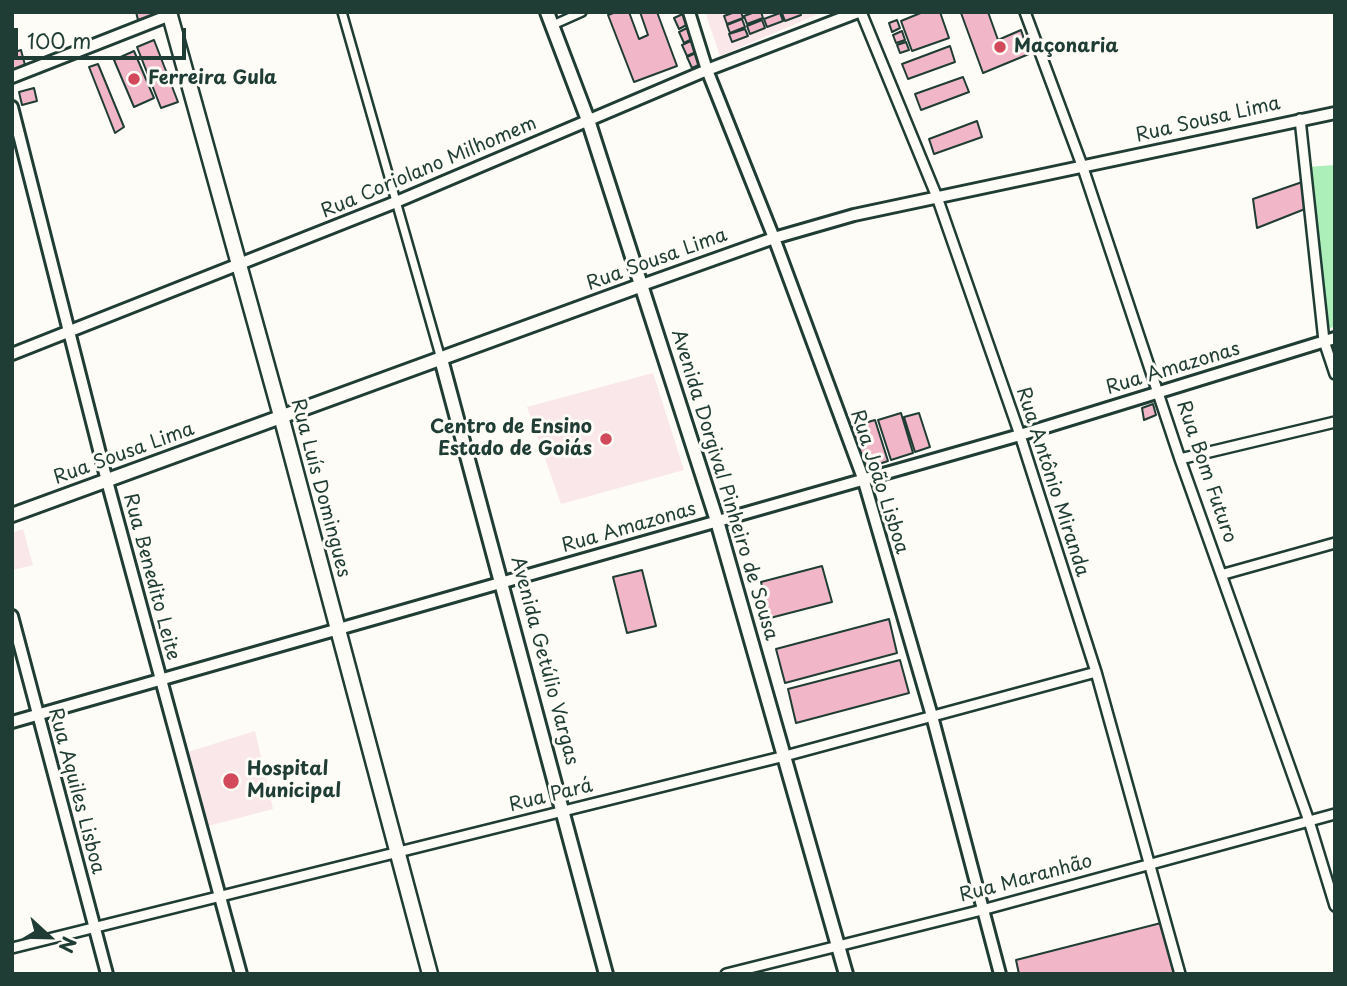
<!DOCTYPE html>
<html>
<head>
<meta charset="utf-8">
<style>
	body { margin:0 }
	#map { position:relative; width:1347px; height:986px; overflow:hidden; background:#fdfcf7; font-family:"Playpen Sans",sans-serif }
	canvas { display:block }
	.frame { position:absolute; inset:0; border:14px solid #1f3d34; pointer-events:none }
	.north { position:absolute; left:14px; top:902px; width:70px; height:70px; -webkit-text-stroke:5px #fdfcf7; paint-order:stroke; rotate:112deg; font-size:19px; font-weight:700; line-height:28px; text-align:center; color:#1f3d34 }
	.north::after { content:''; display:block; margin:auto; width:24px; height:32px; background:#1f3d34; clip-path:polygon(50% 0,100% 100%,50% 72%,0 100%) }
	.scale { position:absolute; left:14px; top:28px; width:172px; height:32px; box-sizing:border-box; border:4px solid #1f3d34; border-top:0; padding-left:9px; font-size:21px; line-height:24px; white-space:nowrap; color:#1f3d34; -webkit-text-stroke:5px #fdfcf7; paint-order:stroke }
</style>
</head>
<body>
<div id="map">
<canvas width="1347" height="986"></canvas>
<div class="frame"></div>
<div class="north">N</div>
<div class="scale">100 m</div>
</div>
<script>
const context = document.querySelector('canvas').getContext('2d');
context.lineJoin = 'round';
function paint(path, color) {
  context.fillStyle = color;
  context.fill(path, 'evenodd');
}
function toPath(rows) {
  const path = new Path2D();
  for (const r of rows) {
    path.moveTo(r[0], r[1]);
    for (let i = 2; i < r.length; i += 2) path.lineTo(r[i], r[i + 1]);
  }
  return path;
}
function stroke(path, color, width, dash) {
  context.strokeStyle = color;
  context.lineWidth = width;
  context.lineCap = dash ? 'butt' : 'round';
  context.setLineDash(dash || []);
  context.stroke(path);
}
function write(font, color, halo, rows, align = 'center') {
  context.font = font + ' "Playpen Sans",sans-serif';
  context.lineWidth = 6;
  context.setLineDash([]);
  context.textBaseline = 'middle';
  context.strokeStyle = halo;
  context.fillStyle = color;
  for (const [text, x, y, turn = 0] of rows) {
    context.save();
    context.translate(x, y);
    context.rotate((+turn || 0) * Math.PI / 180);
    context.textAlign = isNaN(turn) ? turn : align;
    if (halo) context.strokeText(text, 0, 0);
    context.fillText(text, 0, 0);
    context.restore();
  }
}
const built = toPath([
	[705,12,823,12,720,56],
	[653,373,684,470,561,504,527,407],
	[23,529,33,565,13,570,12,533],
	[255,731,273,809,208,826,188,752]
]);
const green = toPath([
	[1335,165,1335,327,1322,329,1307,167]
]);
const building = toPath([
	[136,12,161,12,161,13,138,20,136,12],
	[616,12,629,12,639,39,648,35,640,12,657,12,677,66,634,82,608,15,616,12],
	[735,12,741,12,743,18,727,24,724,16,735,12],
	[755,12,761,12,763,18,747,24,744,16,755,12],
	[800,12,801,15,785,21,782,13,800,12],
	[923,12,940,12,949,38,912,51,901,21,923,12],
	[988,12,998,40,1021,30,1029,54,983,73,961,13,988,12],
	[685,13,690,23,679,29,674,18,685,13],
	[780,13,783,21,767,27,764,19,780,13],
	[742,19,745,27,730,33,727,25,742,19],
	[762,20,765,28,750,34,747,26,762,20],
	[897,20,900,28,892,32,889,23,897,20],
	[689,27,694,38,684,43,679,32,689,27],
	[745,29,748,36,732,42,729,34,745,29],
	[902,31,905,40,896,43,893,35,902,31],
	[154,40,178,102,161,108,137,47,154,40],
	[693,40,698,51,687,56,682,45,693,40],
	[906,42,909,50,900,53,897,45,906,42],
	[950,46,955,62,908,79,902,64,950,46],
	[21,50,25,65,12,71,12,53,21,50],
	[134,51,154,98,134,107,114,60,134,51],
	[698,52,703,63,692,68,687,57,698,52],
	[98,64,124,127,115,133,89,67,98,64],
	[963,77,969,92,921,110,915,94,963,77],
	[34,88,37,101,22,105,19,92,34,88],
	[977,121,982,137,934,154,929,139,977,121],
	[1308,180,1310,207,1257,228,1253,199,1308,180],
	[1153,404,1156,415,1144,420,1142,408,1153,404],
	[901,413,913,453,891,460,878,420,901,413],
	[919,413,930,447,915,452,904,417,919,413],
	[875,420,888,461,864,469,851,427,875,420],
	[822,566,832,602,770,618,761,582,822,566],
	[642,570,656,626,627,633,613,577,642,570],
	[889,619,897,653,785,683,776,649,889,619],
	[900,660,909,693,796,723,788,689,900,660],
	[1161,923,1174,974,1019,974,1016,960,1161,923]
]);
const pedestrian = toPath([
	[342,12,441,359],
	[553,25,582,12]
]);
const minor = toPath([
	[861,12,937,197,1020,435,1096,672,1180,974],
	[1025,12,1083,168,1180,459,1309,821,1335,906],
	[1300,119,1324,341,1335,374],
	[1180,459,1335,422],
	[1224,574,1335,543],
	[12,948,785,756,1096,672],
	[726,974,982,910,1335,814]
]);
const tertiary = toPath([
	[689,12,707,70,774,238,863,478,932,716,1000,974],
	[12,77,170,15],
	[12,107,107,481,241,974],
	[642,285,774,238,854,215,1335,113],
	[12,354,396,202,707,70,858,12],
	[12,616,107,974],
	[12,722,1020,435,1335,338]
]);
const secondary = toPath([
	[547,12,588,120,717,521,846,974],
	[441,359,606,974],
	[12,515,642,285]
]);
const primary = toPath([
	[169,12,281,416,430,974]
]);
const markers = [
	[1000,47,7,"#d1495b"],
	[134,79,7,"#d1495b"],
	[606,439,7,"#d1495b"],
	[231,781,9,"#d1495b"]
];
const poiNames = [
	["Maçonaria",1014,47],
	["Ferreira Gula",148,79],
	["Centro de Ensino",592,428,"right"],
	["Estado de Goiás",592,450,"right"],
	["Hospital",247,770],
	["Municipal",247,792]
];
const streetNames = [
	["Rua Sousa Lima",1208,120,-13],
	["Rua Coriolano Milhomem",429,168,-23],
	["Rua Sousa Lima",657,260,-20],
	["Rua Amazonas",1173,369,-17],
	["Rua Sousa Lima",124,454,-20],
	["Rua Bom Futuro",1206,472,71],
	["Rua João Lisboa",879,482,72],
	["Rua Antônio Miranda",1052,482,72],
	["Avenida Dorgival Pinheiro de Sousa",724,485,73],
	["Rua Luís Domingues",320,488,75],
	["Rua Amazonas",629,528,-16],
	["Rua Benedito Leite",151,577,75],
	["Avenida Getúlio Vargas",544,661,75],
	["Rua Aquiles Lisboa",76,791,75],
	["Rua Pará",551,796,-14],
	["Rua Maranhão",1026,879,-15]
];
paint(built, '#f9e7e9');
paint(green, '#acefb9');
paint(building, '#f1b7c9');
stroke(building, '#1f3d34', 2);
stroke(pedestrian, '#1f3d34', 12);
stroke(minor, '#1f3d34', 14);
stroke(tertiary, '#1f3d34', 16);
stroke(secondary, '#1f3d34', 18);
stroke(primary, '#1f3d34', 19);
stroke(pedestrian, '#fdfcf7', 7);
stroke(minor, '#fdfcf7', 9);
stroke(tertiary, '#fdfcf7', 10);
stroke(secondary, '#fdfcf7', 12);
stroke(primary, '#fdfcf7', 14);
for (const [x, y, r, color] of markers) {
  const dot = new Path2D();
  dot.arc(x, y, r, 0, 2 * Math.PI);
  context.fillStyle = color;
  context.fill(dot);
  stroke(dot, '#fdfcf7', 2.5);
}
write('bold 19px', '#1f3d34', '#fdfcf7', poiNames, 'left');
write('19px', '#1f3d34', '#fdfcf7', streetNames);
</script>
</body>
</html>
